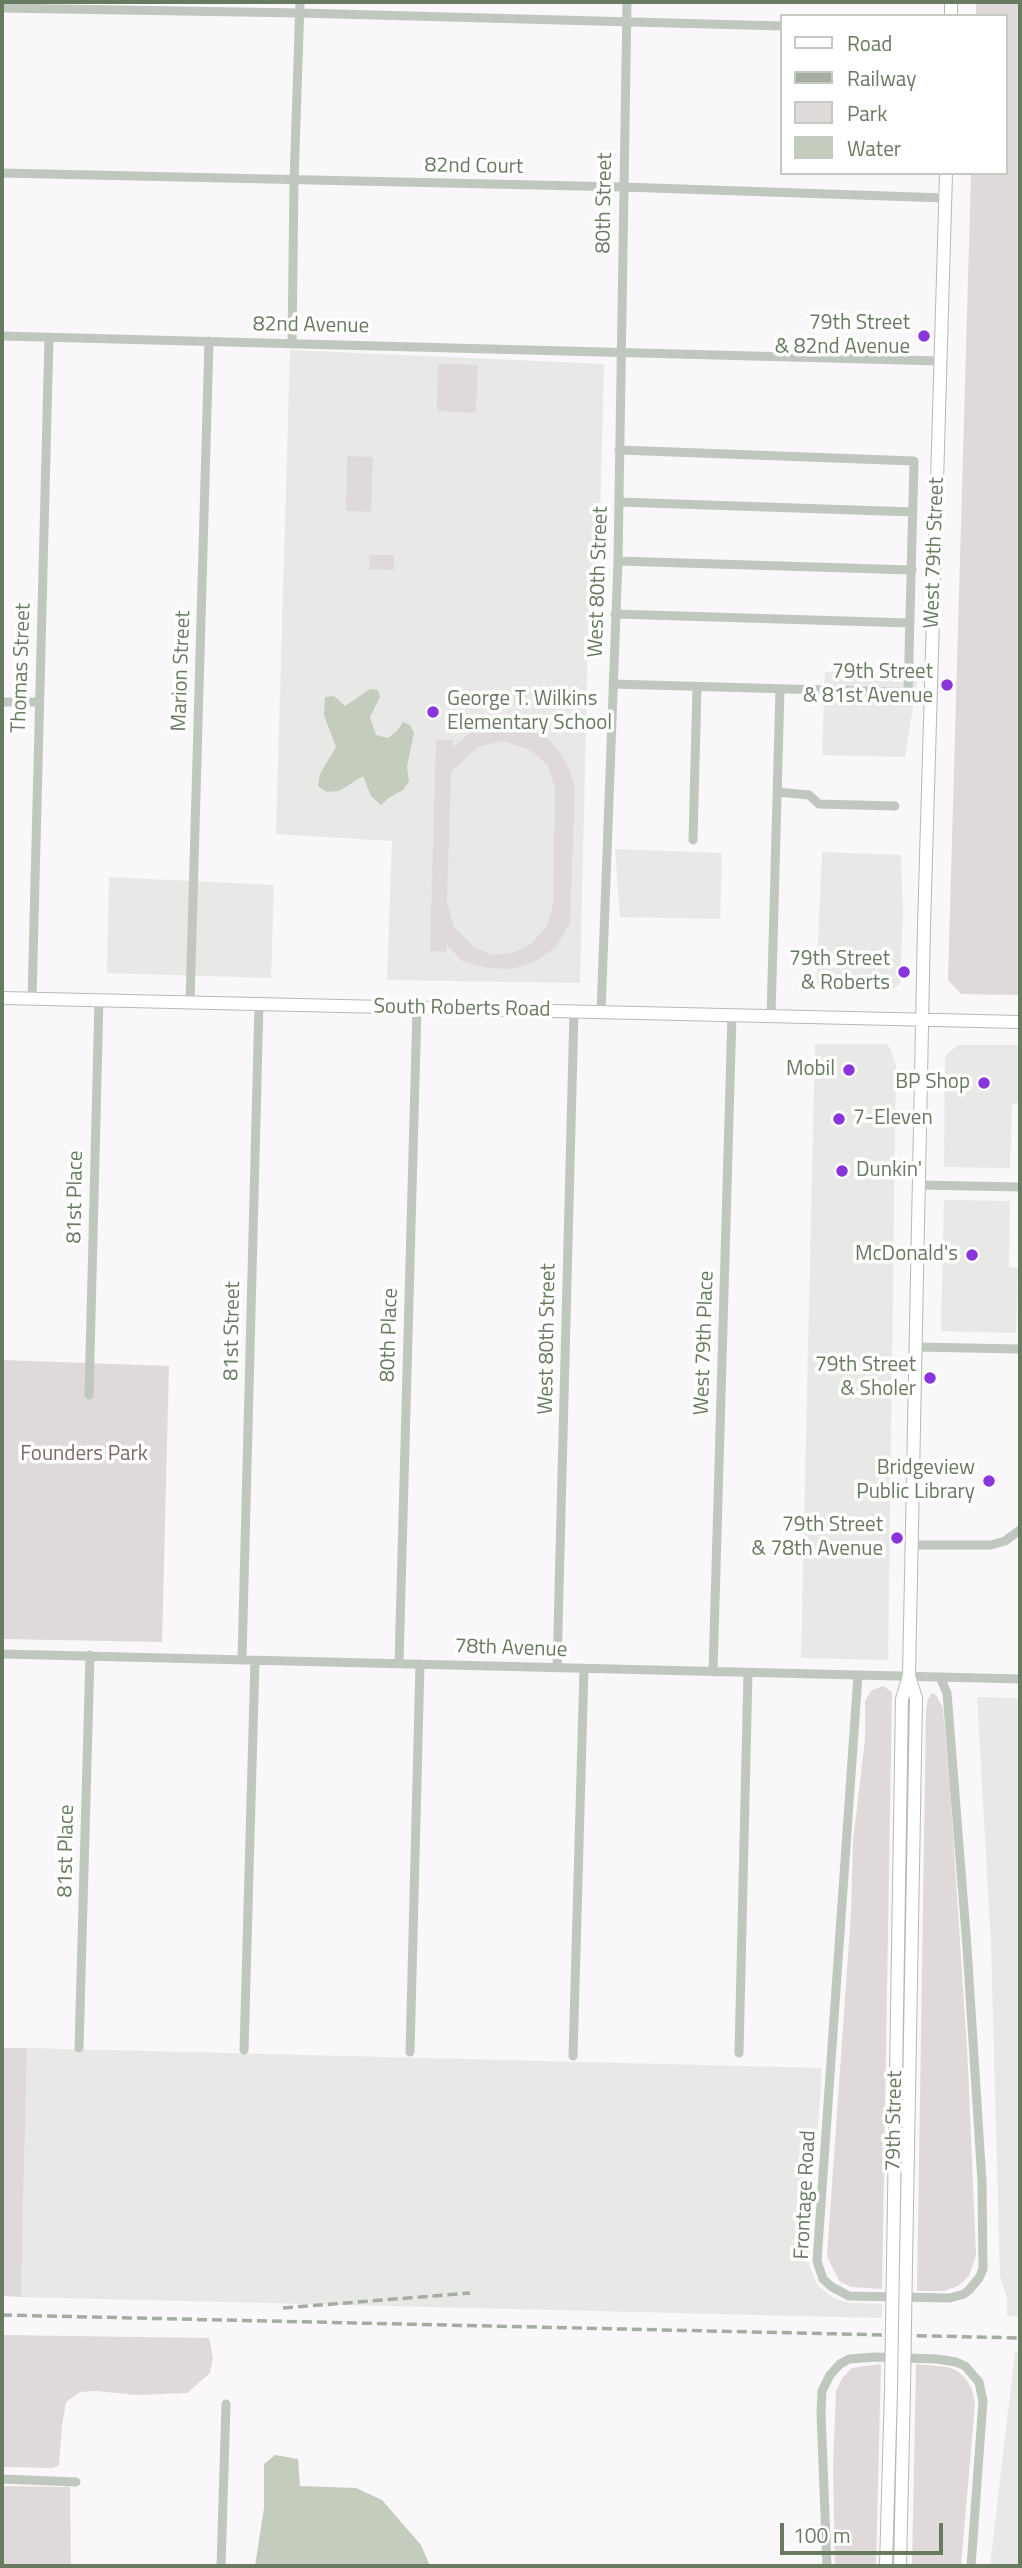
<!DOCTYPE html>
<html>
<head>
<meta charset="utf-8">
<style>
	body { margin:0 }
	#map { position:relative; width:1022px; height:2568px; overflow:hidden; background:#f9f7f9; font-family:"Titillium Web",sans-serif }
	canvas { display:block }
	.frame { position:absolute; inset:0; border:4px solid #687b61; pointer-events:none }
	.legend { position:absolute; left:780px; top:14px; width:228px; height:161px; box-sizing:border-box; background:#fff; border:2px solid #c3cac0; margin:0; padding:9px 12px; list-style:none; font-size:21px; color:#687b61 }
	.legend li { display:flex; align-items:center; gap:14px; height:35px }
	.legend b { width:35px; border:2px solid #c3cac0 }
	.scale { position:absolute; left:780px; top:2523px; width:163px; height:32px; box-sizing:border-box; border:4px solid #687b61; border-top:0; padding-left:9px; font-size:21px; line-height:24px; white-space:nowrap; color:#687b61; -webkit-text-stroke:5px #fff; paint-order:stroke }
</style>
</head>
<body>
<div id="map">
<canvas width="1022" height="2568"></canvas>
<div class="frame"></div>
<ul class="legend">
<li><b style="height:9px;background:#fff"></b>Road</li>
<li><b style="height:9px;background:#a4ada0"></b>Railway</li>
<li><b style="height:19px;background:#e0d9da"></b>Park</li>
<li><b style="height:19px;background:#c4ccbe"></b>Water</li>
</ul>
<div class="scale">100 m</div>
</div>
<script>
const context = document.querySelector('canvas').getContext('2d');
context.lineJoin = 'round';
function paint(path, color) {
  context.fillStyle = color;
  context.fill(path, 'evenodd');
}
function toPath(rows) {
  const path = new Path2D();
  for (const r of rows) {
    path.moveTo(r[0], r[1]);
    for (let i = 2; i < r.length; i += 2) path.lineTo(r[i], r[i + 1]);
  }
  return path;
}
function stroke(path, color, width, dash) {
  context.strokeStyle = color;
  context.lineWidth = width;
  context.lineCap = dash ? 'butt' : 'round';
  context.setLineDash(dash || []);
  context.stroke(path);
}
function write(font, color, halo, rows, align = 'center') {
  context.font = font + ' "Titillium Web",sans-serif';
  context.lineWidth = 7;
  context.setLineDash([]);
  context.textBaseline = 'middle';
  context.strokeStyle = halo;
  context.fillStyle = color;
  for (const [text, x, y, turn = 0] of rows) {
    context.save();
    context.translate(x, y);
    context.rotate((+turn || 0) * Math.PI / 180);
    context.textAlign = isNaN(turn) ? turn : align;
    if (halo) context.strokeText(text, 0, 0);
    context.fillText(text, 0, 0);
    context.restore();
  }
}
const built = toPath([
	[290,350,604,364,598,591,589,591,580,983,387,980,392,841,276,834],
	[825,672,918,674,905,757,822,755],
	[615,849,722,853,720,919,620,917],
	[822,852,901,855,903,912,900,984,890,991,816,990],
	[109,877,274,885,271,978,107,973],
	[815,1044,886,1044,890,1048,896,1065,888,1660,801,1658],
	[958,1045,1020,1045,1020,1103,1012,1104,1010,1168,944,1167,945,1056],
	[944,1200,1010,1201,1009,1267,1018,1268,1016,1333,941,1331],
	[977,1697,1020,1698,1020,2317,1007,2316,1007,2298,1000,2276,991,1942],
	[27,2048,822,2068,809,2265,818,2286,835,2299,851,2303,882,2304,882,2318,21,2297],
	[1015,2352,1020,2352,1020,2566,990,2566]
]);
const green = toPath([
	[976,2,1020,2,1020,995,961,994,948,980,971,173,1006,173,1006,16,976,16],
	[438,364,478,365,476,410,474,413,440,411,437,409],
	[347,456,373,457,371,512,346,511],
	[369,555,394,555,394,570,369,569],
	[491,723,519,726,546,737,559,751,569,769,575,786,570,923,556,947,536,961,512,969,487,968,462,961,447,945,446,952,430,951,436,740,453,740,454,747,471,732],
	[502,741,528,749,548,765,555,789,553,905,547,926,531,944,513,953,492,955,474,947,454,927,447,902,451,772,478,747],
	[2,1360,169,1366,162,1642,2,1639],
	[883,1686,892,1692,882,2289,851,2287,839,2281,827,2256,851,1913,853,1841,865,1740,865,1701,872,1690],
	[932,1693,937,1696,943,1709,950,1787,968,2066,976,2255,969,2276,958,2286,944,2291,917,2291,926,1710,928,1699],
	[2,2048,27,2048,21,2297,2,2296],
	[2,2335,209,2338,213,2358,210,2373,187,2393,136,2395,96,2391,80,2392,66,2402,62,2426,59,2465,53,2468,2,2467],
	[881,2364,876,2566,835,2566,833,2467,836,2391,843,2377,852,2368],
	[916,2364,947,2367,956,2370,965,2378,972,2389,975,2404,961,2566,912,2566],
	[2,2486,70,2487,71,2566,2,2566]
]);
const water = toPath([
	[370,689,378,690,380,697,370,717,376,735,388,738,397,731,403,722,410,725,414,733,407,767,409,781,403,790,390,797,381,805,371,796,363,776,339,791,327,792,318,786,320,774,336,747,324,715,325,697,334,696,345,706],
	[275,2455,298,2459,300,2486,356,2488,382,2500,421,2545,430,2566,255,2566,264,2508,264,2464]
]);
const street = toPath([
	[2,8,300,13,782,26],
	[2,173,623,187,945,198],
	[2,336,940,361],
	[292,343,294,181,300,2],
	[619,450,914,461,908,693],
	[619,502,913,512],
	[618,561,912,570],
	[615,614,910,623],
	[613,684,930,693],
	[2,702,39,702],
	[777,792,809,795,819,804,895,806],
	[693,840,697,687],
	[32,999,49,337],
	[190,1002,209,341],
	[601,1012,618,561,627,2],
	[771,1016,780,689],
	[919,1185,1020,1187],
	[916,1347,1020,1349],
	[89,1395,99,1000],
	[911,1545,991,1545,1005,1541,1020,1530],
	[2,1654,1020,1679],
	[242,1659,259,1004],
	[399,1663,417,1008],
	[557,1668,574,1011],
	[713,1672,732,1015],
	[858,1675,817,2261,823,2279,832,2287,849,2296,950,2298,964,2294,969,2290,979,2278,983,2269,982,2182,967,1947,947,1693,940,1677],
	[79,2048,90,1655],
	[244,2050,255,1660],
	[410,2052,420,1664],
	[739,2053,748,1673],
	[573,2056,584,1668],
	[2,2479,76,2482],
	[221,2566,226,2404],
	[827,2566,821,2413,822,2391,830,2375,840,2364,849,2359,876,2357,937,2359,956,2362,965,2366,979,2382,983,2401,971,2566]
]);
const secondary = toPath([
	[951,16,951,2],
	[2,998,1020,1022],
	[893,2262,902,1699,909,1676,924,926,946,173],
	[906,2262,916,1698,909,1676],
	[886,2566,891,2389],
	[900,2566,904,2389]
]);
const rail = toPath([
	[283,2308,470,2293],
	[2,2315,1020,2338]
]);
const secondaryBridge = toPath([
	[891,2389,893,2262],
	[904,2389,906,2262]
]);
const markers = [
	[924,336,7,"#8934dd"],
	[947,685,7,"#8934dd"],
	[433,712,7,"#8934dd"],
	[904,972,7,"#8934dd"],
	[849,1070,7,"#8934dd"],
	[984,1083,7,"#8934dd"],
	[839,1119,7,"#8934dd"],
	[842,1171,7,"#8934dd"],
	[972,1255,7,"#8934dd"],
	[930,1378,7,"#8934dd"],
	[989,1481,7,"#8934dd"],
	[897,1538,7,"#8934dd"]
];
const streetNames = [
	["82nd Court",474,167,1],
	["80th Street",605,203,-89],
	["82nd Avenue",311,326,1],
	["West 79th Street",935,553,-88],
	["West 80th Street",599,582,-88],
	["Thomas Street",22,668,-88],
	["Marion Street",182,671,-88],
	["South Roberts Road",462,1009,1],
	["81st Place",76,1197,-89],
	["81st Street",233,1331,-89],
	["80th Place",390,1335,-88],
	["West 80th Street",548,1339,-89],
	["West 79th Place",705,1343,-88],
	["78th Avenue",511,1649,2],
	["81st Place",67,1851,-89],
	["79th Street",895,2121,-89],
	["Frontage Road",806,2195,-87]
];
const poiNames = [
	["79th Street",910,324],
	["& 82nd Avenue",910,348],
	["79th Street",933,673],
	["& 81st Avenue",933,697],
	["George T. Wilkins",447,700,"left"],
	["Elementary School",447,724,"left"],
	["79th Street",890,960],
	["& Roberts",890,984],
	["Mobil",835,1070],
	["BP Shop",970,1083],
	["7-Eleven",853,1119,"left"],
	["Dunkin'",856,1171,"left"],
	["McDonald's",958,1255],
	["79th Street",916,1366],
	["& Sholer",916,1390],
	["Bridgeview",975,1469],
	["Public Library",975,1493],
	["79th Street",883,1526],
	["& 78th Avenue",883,1550]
];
const parkNames = [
	["Founders Park",84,1455]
];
paint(built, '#e8e8e7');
paint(green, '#e0d9da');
paint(water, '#c4ccbe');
stroke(secondary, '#b4bcb1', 14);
stroke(street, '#c0c7be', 9);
stroke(secondary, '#fff', 12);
stroke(rail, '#a4ada0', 3.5, [10, 5]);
stroke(secondaryBridge, '#b4bcb1', 14, []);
stroke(secondaryBridge, '#fff', 12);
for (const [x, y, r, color] of markers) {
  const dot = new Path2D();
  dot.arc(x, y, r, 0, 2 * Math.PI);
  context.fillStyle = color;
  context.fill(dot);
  stroke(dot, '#fff', 2.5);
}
write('21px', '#687b61', '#fff', streetNames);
write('21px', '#687b61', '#fff', poiNames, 'right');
write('21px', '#7e6a68', '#fff', parkNames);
</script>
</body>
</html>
